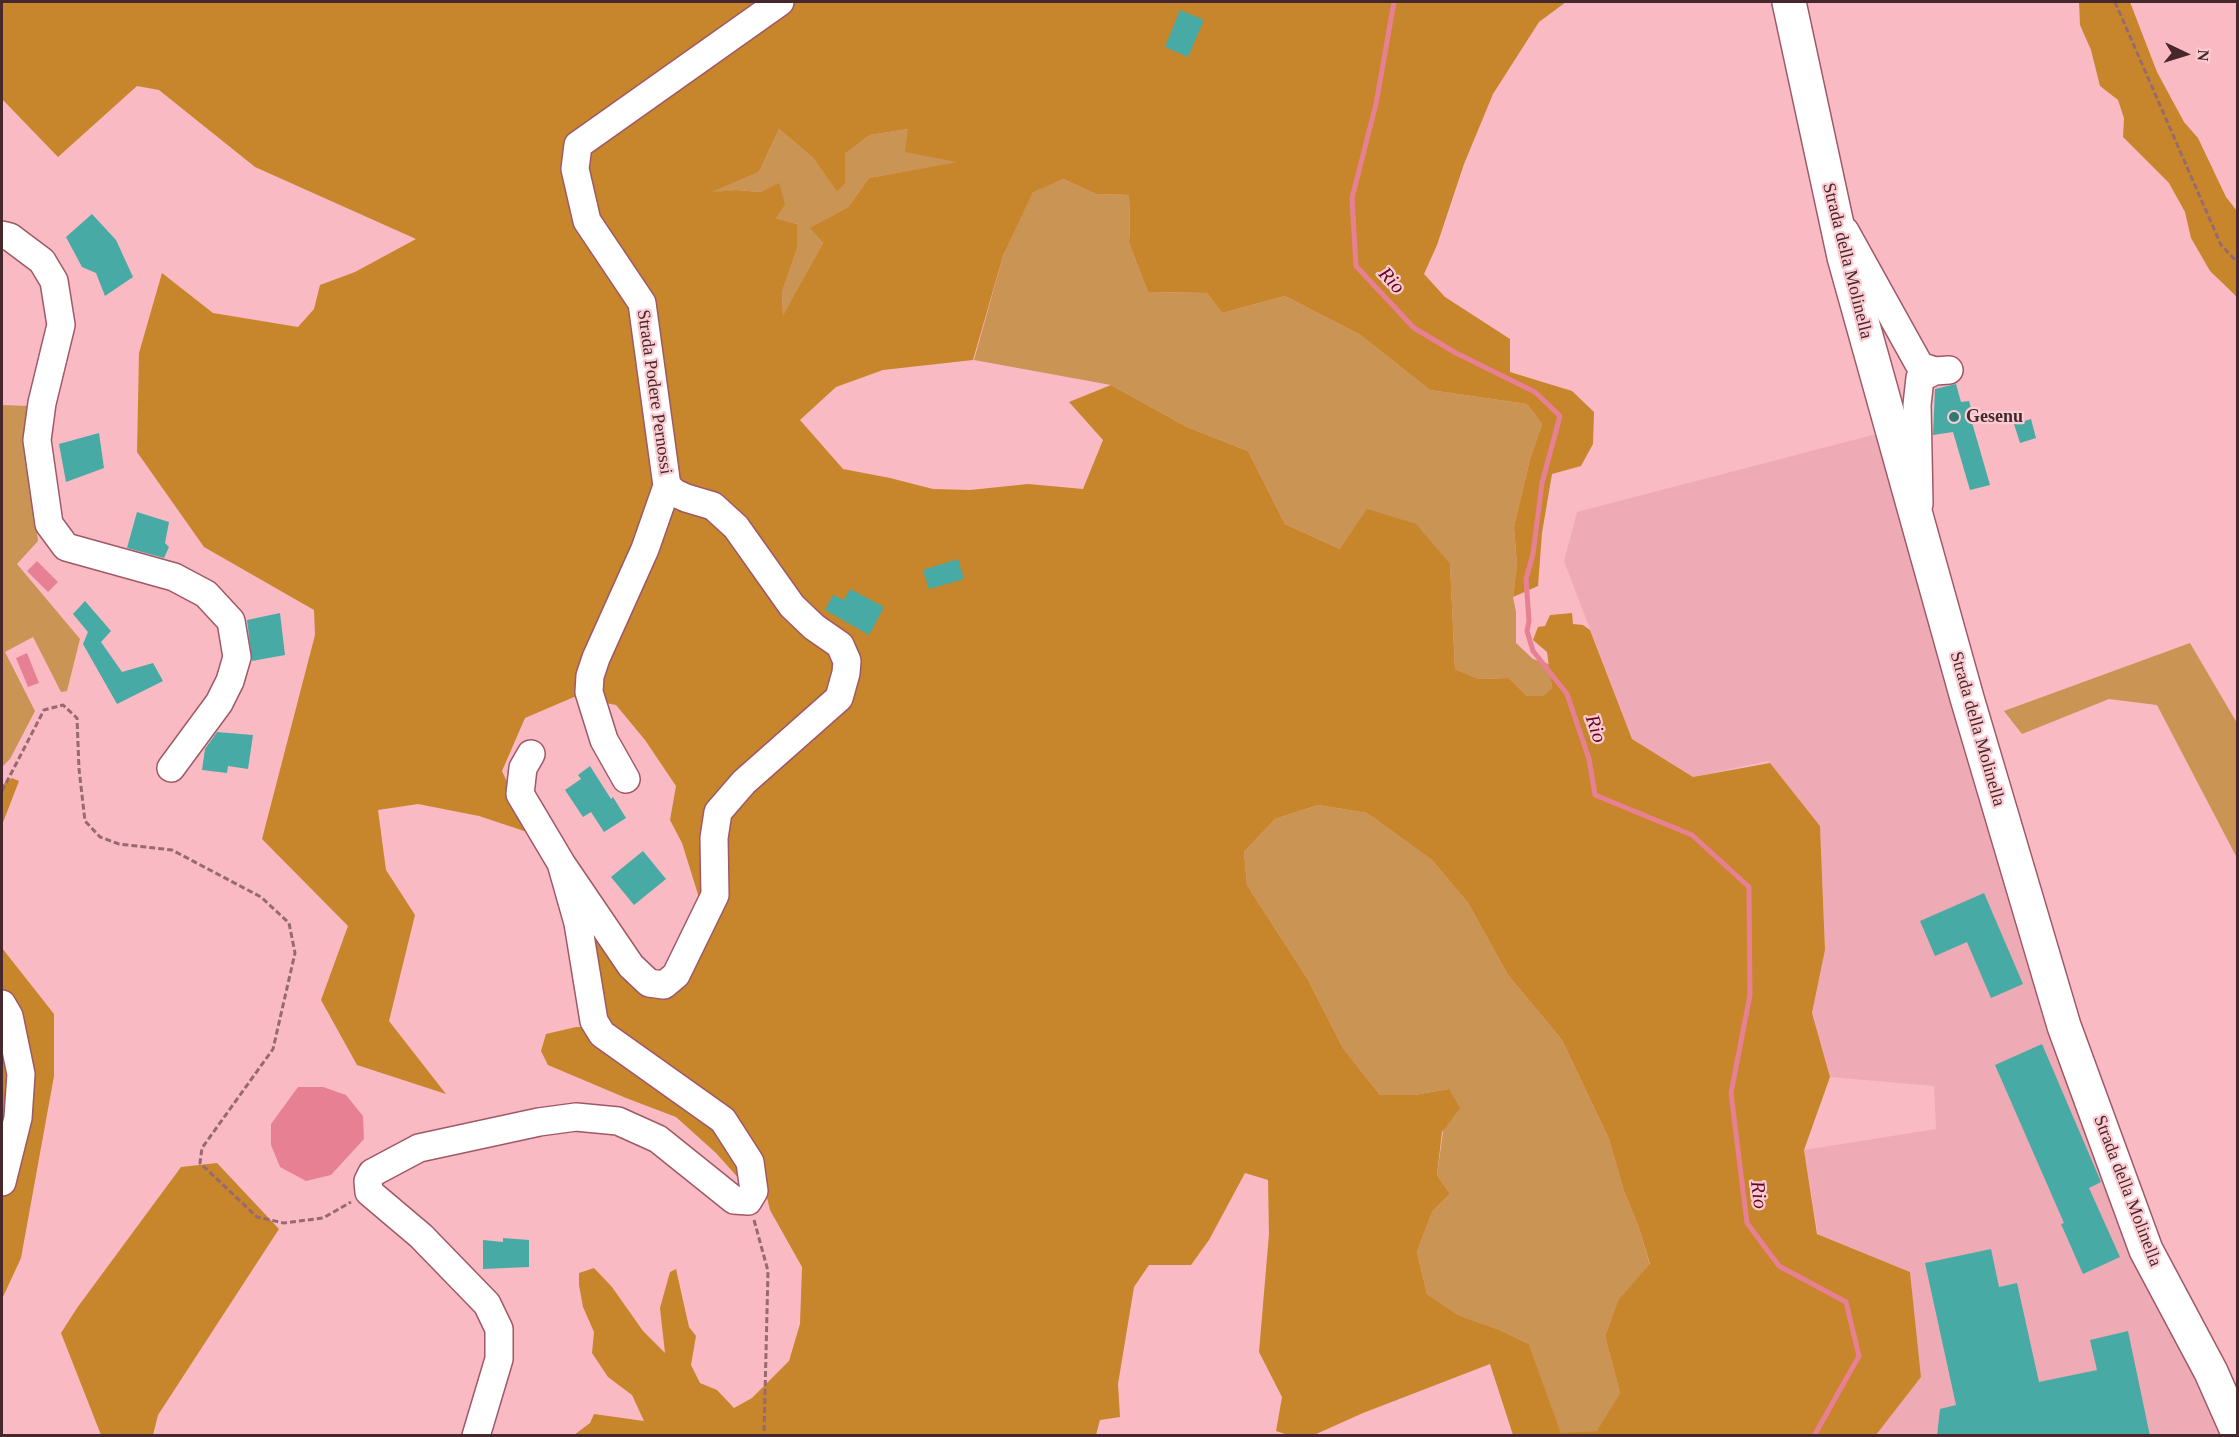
<!DOCTYPE html>
<html>
<head>
<meta charset="utf-8">
<style>
	body { margin:0 }
	#map { position:relative; width:2239px; height:1437px; overflow:hidden; background:#f9bac3; font-family:Georgia,serif }
	canvas { display:block }
	.frame { position:absolute; inset:0; border:3px solid #45272c; pointer-events:none }
	.north { position:absolute; left:2155px; top:24px; width:60px; height:60px; -webkit-text-stroke:4px #fcccd2; paint-order:stroke; rotate:94deg; font-size:16px; font-weight:700; line-height:24px; text-align:center; color:#45272c }
	.north::after { content:''; display:block; margin:auto; width:21px; height:27px; background:#45272c; clip-path:polygon(50% 0,100% 100%,50% 72%,0 100%) }
</style>
</head>
<body>
<div id="map">
<canvas width="2239" height="1437"></canvas>
<div class="frame"></div>
<div class="north">N</div>
</div>
<script>
const context = document.querySelector('canvas').getContext('2d');
context.lineJoin = 'round';
function paint(path, color) {
  context.fillStyle = color;
  context.fill(path, 'evenodd');
}
function toPath(rows) {
  const path = new Path2D();
  for (const r of rows) {
    path.moveTo(r[0], r[1]);
    for (let i = 2; i < r.length; i += 2) path.lineTo(r[i], r[i + 1]);
  }
  return path;
}
function stroke(path, color, width, dash) {
  context.strokeStyle = color;
  context.lineWidth = width;
  context.lineCap = dash ? 'butt' : 'round';
  context.setLineDash(dash || []);
  context.stroke(path);
}
function write(font, color, halo, rows, align = 'center') {
  context.font = font + ' Georgia,serif';
  context.lineWidth = 4.5;
  context.setLineDash([]);
  context.textBaseline = 'middle';
  context.strokeStyle = halo;
  context.fillStyle = color;
  for (const [text, x, y, turn = 0] of rows) {
    context.save();
    context.translate(x, y);
    context.rotate((+turn || 0) * Math.PI / 180);
    context.textAlign = isNaN(turn) ? turn : align;
    if (halo) context.strokeText(text, 0, 0);
    context.fillText(text, 0, 0);
    context.restore();
  }
}
const built = toPath([
	[1892,430,2064,1026,2237,1435,1876,1435,1921,1377,1910,1272,1818,1234,1804,1150,1936,1129,1934,1086,1830,1077,1812,1013,1825,950,1820,826,1768,761,1693,777,1632,739,1564,561,1577,512]
]);
const green = toPath([
	[779,129,813,158,837,190,845,184,845,154,870,135,908,129,959,162,869,178,848,207,811,228,823,243,783,318,782,292,797,249,797,224,776,218,779,184,761,192,736,190,709,193,759,172],
	[1063,179,1096,194,1129,195,1130,225,1129,243,1148,292,1207,293,1222,313,1285,296,1359,334,1430,390,1527,404,1542,424,1530,459,1514,527,1517,565,1513,597,1516,612,1516,643,1533,659,1549,664,1552,688,1543,696,1527,696,1509,678,1479,679,1455,669,1450,564,1340,549,1285,524,1248,451,1187,427,1111,385,974,360,1003,256,1033,191],
	[2,405,30,406,25,430,38,541,17,564,80,639,67,691,61,692,33,637,5,652,35,711,10,759,2,767],
	[2190,643,2237,723,2237,858,2157,705,2109,699,2022,734,2004,711],
	[1318,805,1367,813,1432,860,1468,903,1508,975,1562,1040,1609,1139,1624,1191,1638,1225,1650,1265,1618,1300,1605,1336,1620,1393,1598,1431,1561,1434,1529,1344,1500,1330,1458,1315,1427,1294,1417,1252,1432,1212,1450,1194,1437,1175,1449,1089,1414,1095,1380,1095,1343,1048,1307,978,1247,885,1244,852,1275,819]
]);
const forest = toPath([
	[2,2,1566,2,1539,22,1493,94,1464,164,1437,245,1424,274,1445,297,1510,339,1510,372,1572,391,1594,412,1593,444,1581,466,1552,474,1542,533,1538,586,1513,597,1517,565,1514,527,1530,459,1542,424,1527,404,1430,390,1359,334,1285,296,1222,313,1207,293,1148,292,1129,243,1130,225,1129,195,1096,194,1063,179,1033,192,1003,256,973,360,883,370,836,387,800,420,843,469,890,478,933,489,970,490,1028,484,1083,489,1103,440,1069,402,1111,385,1187,427,1248,451,1285,524,1340,549,1367,509,1416,524,1450,564,1455,669,1479,679,1509,678,1527,696,1543,696,1552,688,1547,652,1533,640,1538,627,1545,626,1550,615,1572,613,1573,624,1583,625,1590,630,1632,739,1693,777,1770,763,1820,826,1825,950,1812,1013,1830,1077,1804,1150,1817,1234,1910,1272,1921,1377,1876,1435,1513,1435,1490,1364,1363,1413,1314,1435,1288,1435,1276,1431,1282,1397,1259,1352,1269,1234,1268,1180,1245,1173,1209,1240,1191,1265,1149,1265,1134,1287,1118,1384,1120,1417,1100,1420,1096,1435,574,1435,590,1423,594,1414,644,1421,632,1395,608,1377,592,1353,594,1332,583,1307,579,1285,579,1273,594,1268,612,1287,643,1331,665,1353,660,1308,670,1272,676,1269,689,1327,696,1336,691,1365,700,1383,717,1390,734,1408,752,1398,789,1361,800,1324,802,1267,770,1210,763,1181,742,1182,716,1153,676,1117,626,1098,548,1065,541,1051,546,1034,576,1027,589,1027,581,912,647,995,668,999,681,985,701,904,682,843,670,820,676,786,645,740,616,705,574,697,525,718,502,771,530,833,479,816,418,804,378,810,386,870,415,915,389,1021,446,1094,357,1065,321,1000,348,926,262,839,315,635,314,610,204,547,137,452,139,353,162,273,213,313,298,327,314,309,320,285,355,272,416,239,255,167,159,90,137,86,58,157,2,99],
	[779,129,813,158,837,191,845,184,845,154,870,135,908,129,905,152,957,162,869,178,848,207,810,228,823,243,783,316,782,292,797,249,797,224,776,218,785,204,779,183,761,192,736,190,712,192,759,172],
	[1318,805,1367,813,1432,860,1468,903,1508,975,1562,1040,1609,1139,1624,1191,1638,1225,1650,1264,1618,1300,1605,1336,1620,1393,1597,1431,1561,1433,1529,1344,1500,1330,1458,1315,1427,1294,1417,1252,1432,1212,1450,1194,1437,1175,1442,1132,1460,1108,1449,1089,1414,1095,1380,1095,1343,1048,1307,978,1247,885,1244,852,1275,819],
	[2079,2,2130,2,2157,72,2184,122,2198,138,2226,197,2237,211,2237,297,2210,271,2191,238,2185,212,2169,183,2123,137,2124,118,2118,100,2100,86,2091,50,2080,25],
	[12,778,19,781,2,825,2,785],
	[2,948,54,1014,54,1076,21,1258,2,1299],
	[217,1163,279,1229,158,1415,153,1435,101,1435,61,1333,77,1308,181,1167]
]);
const water = toPath([
	[37,561,58,582,48,592,27,571],
	[27,653,39,683,28,687,16,658],
	[298,1087,323,1087,346,1095,363,1116,364,1139,331,1175,306,1181,280,1167,271,1145,271,1124]
]);
const stream = toPath([
	[1394,2,1376,104,1352,198,1356,266,1414,328,1456,353,1535,392,1560,416,1542,483,1533,554,1526,579,1529,621,1527,631,1533,651,1567,694,1589,759,1595,795,1692,835,1749,887,1750,995,1731,1093,1747,1223,1779,1266,1846,1302,1859,1356,1814,1436]
]);
const building = toPath([
	[1180,10,1204,20,1188,57,1165,47],
	[92,214,116,240,133,277,105,296,96,273,82,267,66,237],
	[1956,384,1961,402,1969,401,1974,419,1971,419,1990,485,1970,490,1953,432,1933,435,1935,389],
	[2031,419,2036,438,2020,443,2014,424],
	[99,433,104,468,66,482,59,444],
	[137,512,169,522,165,543,169,547,164,558,127,548],
	[958,559,964,579,929,589,923,570],
	[850,589,884,607,869,635,825,610,833,595,844,600],
	[85,601,111,631,101,642,122,672,153,663,163,681,117,704,83,644,88,632,73,614],
	[280,613,285,655,252,661,247,620],
	[217,732,253,735,248,769,228,766,227,773,202,770,205,749],
	[590,766,611,799,613,797,626,818,604,832,591,812,583,817,565,790,581,779,578,775],
	[643,851,666,879,634,905,611,877],
	[1984,893,2023,984,1991,998,1967,942,1935,956,1920,921],
	[2042,1044,2101,1182,2089,1188,2120,1257,2083,1274,2061,1224,2064,1223,1995,1065],
	[503,1238,529,1240,529,1267,483,1269,483,1240,503,1242],
	[1991,1249,1999,1287,2017,1283,2039,1382,2097,1370,2090,1340,2128,1331,2150,1436,1937,1436,1940,1409,1956,1405,1925,1263]
]);
const path = toPath([
	[2115,2,2221,245,2238,263],
	[2,791,44,710,63,705,77,718,79,769,85,821,100,837,119,844,172,850,261,897,289,923,295,953,273,1049,202,1148,200,1163,257,1217,284,1223,323,1218,351,1202],
	[754,1220,768,1271,764,1436]
]);
const minor = toPath([
	[1845,231,1920,366,1935,371],
	[2,235,10,237,42,261,54,281,61,325,42,403,37,440,49,524,66,547,174,577,206,594,231,621,237,657,230,681,219,703,171,768],
	[1919,504,1917,405,1920,378,1935,371,1949,370],
	[626,779,604,740,589,692,590,676,596,658,645,549,667,486],
	[561,863,631,966,649,983,664,985,676,975,715,895,714,838,718,812,744,782,839,698,846,673,847,661,840,645,814,627,792,606,736,527,713,506,686,498,675,493,667,486,642,303,587,221,575,169,578,145,780,2],
	[2,1004,9,1016,21,1074,18,1118,2,1182],
	[476,1436,499,1359,499,1329,487,1304,421,1236,369,1192,368,1181,372,1173,419,1148,539,1122,576,1117,618,1121,658,1139,734,1200,748,1201,754,1191,750,1162,723,1120,602,1034,594,1021,578,923,561,863,520,794,523,768,531,754]
]);
const major = toPath([
	[1789,2,1844,257,1967,698,2064,1026,2146,1250,2211,1372,2238,1433]
]);
const markers = [
	[1954,417,6,"#327a76"]
];
const streetNames = [
	["Strada della Molinella",1847,261,76],
	["Strada Podere Pernossi",654,392,82],
	["Strada della Molinella",1977,729,74],
	["Strada della Molinella",2127,1191,69]
];
const poiNames = [
	["Gesenu",1966,417]
];
const waterNames = [
	["Rio",1391,281,47],
	["Rio",1595,729,71],
	["Rio",1758,1195,83]
];
paint(built, '#efabb5');
paint(green, '#c99454');
paint(forest, '#c7852c');
paint(water, '#e88093');
stroke(stream, '#e88093', 5);
paint(building, '#47aaa4');
stroke(minor, '#9f5965', 30);
stroke(major, '#9f5965', 36);
stroke(path, '#976a71', 3, [6, 3]);
stroke(minor, '#fff', 27);
stroke(major, '#fff', 33);
for (const [x, y, r, color] of markers) {
  const dot = new Path2D();
  dot.arc(x, y, r, 0, 2 * Math.PI);
  context.fillStyle = color;
  context.fill(dot);
  stroke(dot, '#fcccd2', 2);
}
write('18px', '#45272c', '#fcccd2', streetNames);
write('bold 18px', '#45272c', '#fcccd2', poiNames, 'left');
write('italic 20px', '#640325', '#fcccd2', waterNames);
</script>
</body>
</html>
